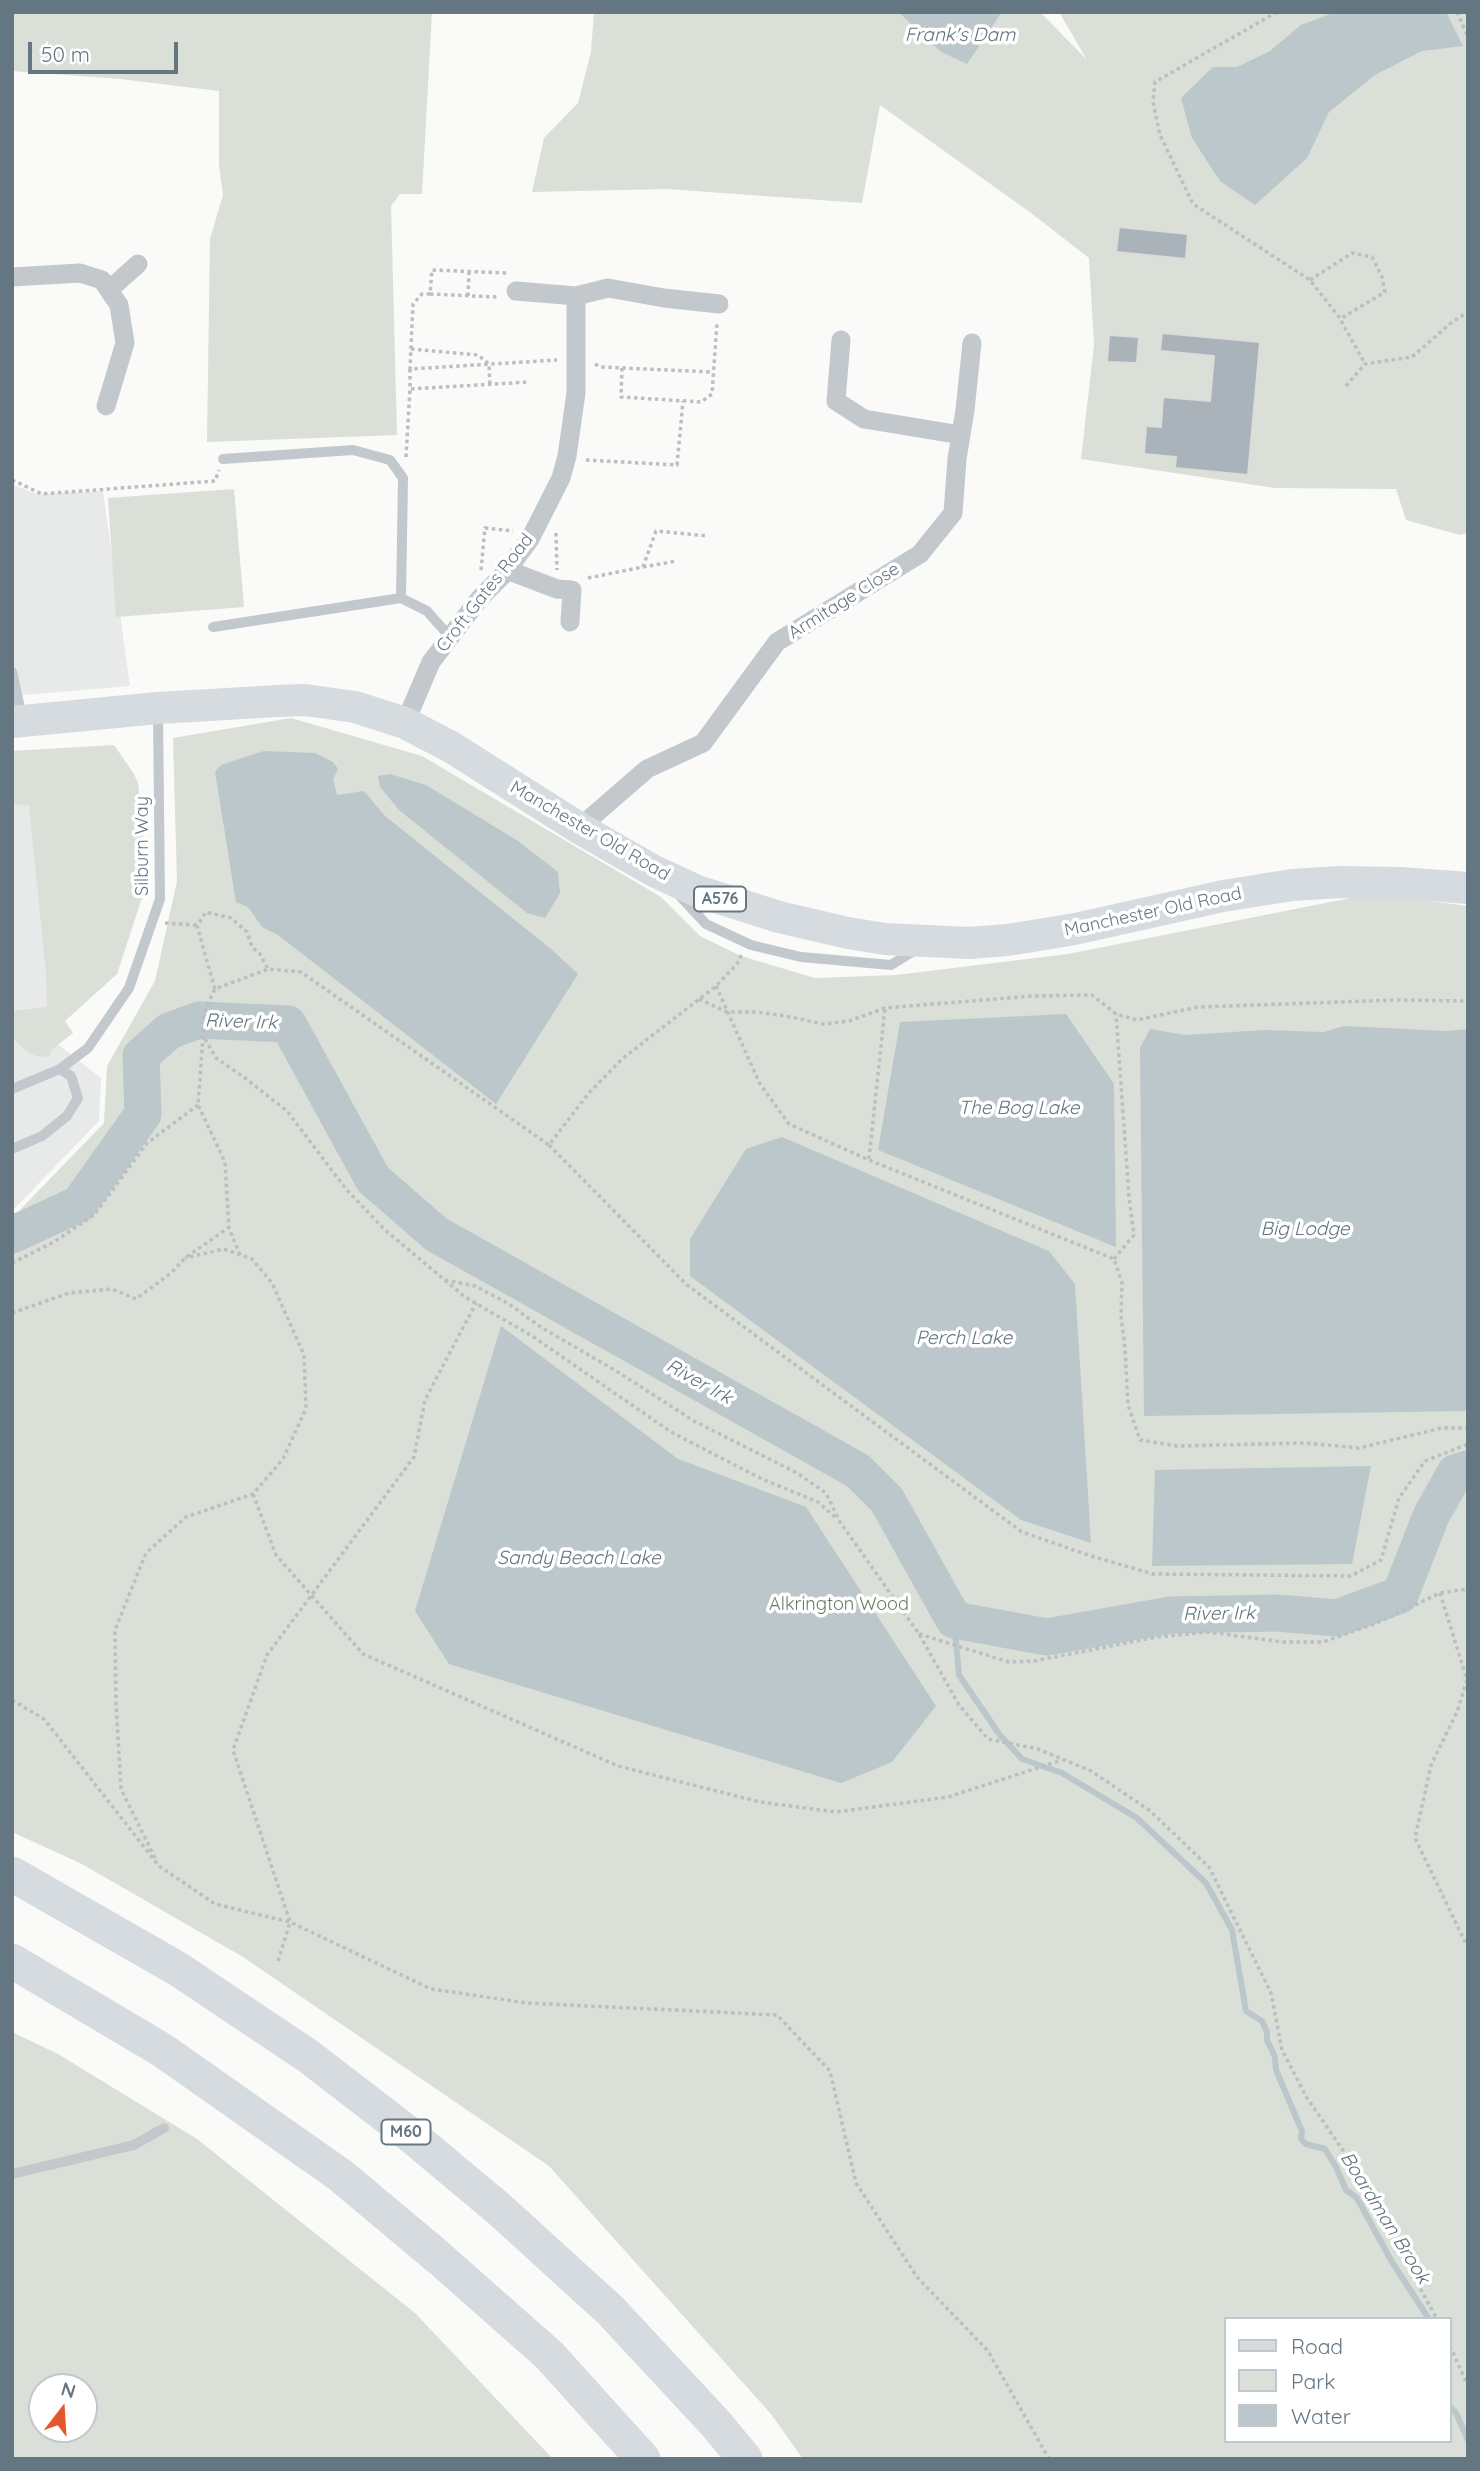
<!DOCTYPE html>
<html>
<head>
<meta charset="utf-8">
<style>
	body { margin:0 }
	#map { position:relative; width:1480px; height:2471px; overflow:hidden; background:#fafaf8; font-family:Quicksand,sans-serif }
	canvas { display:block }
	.frame { position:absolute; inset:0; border:14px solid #657683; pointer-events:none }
	.legend { position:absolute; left:1224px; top:2317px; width:228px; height:126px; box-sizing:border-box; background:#fff; border:2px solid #c1c8cd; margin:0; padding:9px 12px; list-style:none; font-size:21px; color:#657683 }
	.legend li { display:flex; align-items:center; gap:14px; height:35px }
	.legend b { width:35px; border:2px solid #c1c8cd }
	.north { position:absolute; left:28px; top:2373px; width:70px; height:70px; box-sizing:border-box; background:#fff; border:2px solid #c1c8cd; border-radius:50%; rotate:17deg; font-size:19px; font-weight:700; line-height:28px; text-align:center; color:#657683 }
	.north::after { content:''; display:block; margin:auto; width:24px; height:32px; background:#e4572e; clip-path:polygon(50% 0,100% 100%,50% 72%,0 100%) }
	.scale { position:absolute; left:28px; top:42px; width:150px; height:32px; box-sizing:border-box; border:4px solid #657683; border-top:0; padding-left:9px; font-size:21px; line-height:24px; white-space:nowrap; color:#657683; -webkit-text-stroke:5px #fff; paint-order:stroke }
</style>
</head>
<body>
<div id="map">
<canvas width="1480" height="2471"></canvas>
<div class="frame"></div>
<ul class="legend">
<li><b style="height:9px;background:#d6dbdf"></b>Road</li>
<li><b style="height:19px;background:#dadfd7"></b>Park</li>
<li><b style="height:19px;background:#bbc7cb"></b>Water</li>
</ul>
<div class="north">N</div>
<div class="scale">50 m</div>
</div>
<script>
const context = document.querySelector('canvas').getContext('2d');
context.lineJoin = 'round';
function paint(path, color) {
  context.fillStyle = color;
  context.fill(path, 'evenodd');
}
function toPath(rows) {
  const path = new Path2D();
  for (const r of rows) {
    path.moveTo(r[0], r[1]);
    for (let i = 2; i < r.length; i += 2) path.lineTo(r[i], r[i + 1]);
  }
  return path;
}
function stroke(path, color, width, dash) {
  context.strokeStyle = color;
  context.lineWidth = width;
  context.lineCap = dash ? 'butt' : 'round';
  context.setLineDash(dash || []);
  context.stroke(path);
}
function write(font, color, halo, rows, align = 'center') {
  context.font = font + ' Quicksand,sans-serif';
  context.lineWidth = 7;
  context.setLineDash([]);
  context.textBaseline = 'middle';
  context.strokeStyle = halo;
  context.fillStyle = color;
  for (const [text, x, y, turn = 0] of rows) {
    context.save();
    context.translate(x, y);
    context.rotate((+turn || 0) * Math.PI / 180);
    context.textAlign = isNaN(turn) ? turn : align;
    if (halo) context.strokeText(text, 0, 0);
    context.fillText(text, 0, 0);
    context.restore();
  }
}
const built = toPath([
	[12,484,36,494,103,491,130,686,12,696],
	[29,753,55,1042,101,1078,99,1121,12,1211,12,754]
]);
const green = toPath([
	[12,12,432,12,422,194,400,194,391,206,397,435,207,442,210,239,223,195,219,165,219,91,120,79,12,71],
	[594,12,898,12,941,52,967,63,1002,12,1040,12,1087,60,1059,12,1468,12,1468,533,1460,535,1406,520,1396,489,1275,488,1081,459,1094,345,1089,258,1031,213,880,105,862,203,667,189,532,192,544,138,578,103,591,52],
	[234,489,244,607,116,617,108,498],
	[291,718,422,756,661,897,700,936,741,956,815,978,896,975,1068,954,1371,894,1468,906,1468,2459,803,2459,771,2414,549,2166,243,1957,82,1864,12,1832,12,1214,19,1211,104,1123,107,1066,155,981,177,881,173,738],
	[1226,2319,1450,2319,1450,2441,1226,2441],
	[114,745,134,774,138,783,145,856,142,898,117,974,65,1021,73,1033,51,1050,50,1057,36,1056,27,1052,12,1037,12,1011,47,1007,46,972,29,805,12,804,12,751],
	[12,2032,58,2054,197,2139,415,2313,553,2459,12,2459],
	[42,2387,84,2387,84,2429,42,2429]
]);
const water = toPath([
	[898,12,1002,12,967,64,941,52],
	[1336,12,1444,12,1447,14,1463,46,1422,51,1375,75,1329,112,1307,158,1255,205,1220,181,1192,138,1181,98,1213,67,1237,67,1270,51,1301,25],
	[264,751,315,753,333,762,338,769,333,779,337,795,364,791,385,816,551,949,578,974,496,1104,278,935,262,927,248,907,236,902,215,772,221,765],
	[390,774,426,785,518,841,558,872,560,893,545,918,527,913,399,810,380,787,378,776],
	[1066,1014,1114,1084,1116,1247,878,1150,900,1022],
	[1344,1026,1446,1031,1468,1029,1468,1411,1144,1416,1140,1048,1150,1029,1185,1035,1265,1030,1324,1032],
	[782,1137,1049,1251,1075,1284,1091,1543,1021,1520,690,1276,690,1239,746,1149],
	[501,1326,678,1459,806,1507,936,1706,892,1762,841,1783,449,1664,415,1611],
	[1371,1466,1352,1564,1152,1566,1155,1470]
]);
const stream = toPath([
	[954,1620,959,1675,999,1734,1022,1759,1062,1773,1137,1818,1206,1883,1232,1930,1246,2011,1262,2021,1267,2032,1267,2040,1275,2057,1276,2070,1302,2131,1301,2139,1306,2144,1325,2149,1336,2167,1346,2190,1357,2198,1392,2262,1429,2319],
	[1450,2407,1456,2413,1468,2440]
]);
const river = toPath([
	[12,1235,79,1204,143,1114,141,1056,169,1031,199,1020,288,1024,373,1179,436,1234,858,1471,887,1500,954,1620,1047,1637,1171,1615,1277,1613,1337,1618,1400,1595,1431,1516,1455,1473,1468,1469]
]);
const building = toPath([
	[1119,227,1188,234,1186,259,1116,252,1119,227],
	[1162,333,1260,342,1248,475,1175,468,1176,457,1144,454,1146,426,1161,427,1163,397,1210,401,1214,356,1160,351,1162,333],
	[1109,335,1139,337,1137,363,1107,362,1109,335]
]);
const path = toPath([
	[1277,12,1155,82,1153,102,1160,135,1193,204,1310,280,1339,317,1365,364],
	[1457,12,1468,37],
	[506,273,432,270,430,294,422,294,413,304,410,369,557,360],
	[1310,280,1352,253,1372,257,1382,277,1385,292,1340,319],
	[430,294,497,297],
	[468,296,469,272],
	[411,349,478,355,489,364,490,385],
	[595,364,601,367,712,372],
	[622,368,621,397,701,402,712,394,717,323],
	[410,369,410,389,528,382],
	[1346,386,1365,364,1412,357,1452,322,1468,312],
	[406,457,410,389],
	[586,460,677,465,683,401],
	[12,480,42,494,215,481,219,470],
	[556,533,557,570],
	[643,567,677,561],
	[481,570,485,528,513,531],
	[588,578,643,567,656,531,708,536],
	[165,923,198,925],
	[716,986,760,1084,789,1124,869,1160,1114,1259,1122,1283,1121,1316,1125,1348,1128,1405,1140,1440,1177,1446,1305,1443,1359,1448,1442,1428,1468,1428],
	[215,989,197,926,206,912,231,918,247,932,252,947,260,954,268,969],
	[699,999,727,1012,756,1012,786,1016,823,1024,849,1021,885,1008,1032,996,1092,995,1116,1014,1137,1020,1198,1007,1394,1000,1468,1001],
	[205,1039,216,1058,245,1078,287,1111,346,1189,384,1229,465,1297,532,1336,671,1432,762,1479,818,1502,837,1519],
	[549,1145,687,1285,1022,1532,1091,1556,1153,1574,1351,1576,1381,1560,1399,1498,1425,1461,1468,1444],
	[869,1159,885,1008],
	[240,1255,229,1228,225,1162,198,1105,205,1009,215,989,268,969,301,972,549,1145,588,1094,622,1059,716,986,737,964,742,954],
	[1114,1259,1134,1235,1129,1197,1116,1014],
	[12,1263,54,1242,94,1215,147,1143,198,1105],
	[445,1280,475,1286,509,1304,542,1328,618,1372,694,1421,797,1473,826,1493,840,1522,919,1634,959,1705,988,1739,1038,1749,1091,1771,1149,1810,1209,1867,1271,1993,1282,2050,1307,2098,1351,2162,1437,2319],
	[12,1313,69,1293,112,1289,136,1299,171,1273,185,1258,228,1228],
	[253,1494,276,1555,363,1654,618,1766,760,1802,836,1812,948,1797,1062,1760],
	[1440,1593,1467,1680,1457,1712,1431,1765,1415,1838,1468,1948],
	[919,1634,1009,1662,1034,1661,1157,1637,1208,1632,1283,1642,1323,1642,1377,1623,1440,1593,1468,1589],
	[12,1700,44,1719,159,1866,215,1904,290,1922,431,1989,527,2003,777,2015,830,2071,856,2183,917,2277,988,2351,1049,2459],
	[155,1858,121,1789,116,1703,115,1630,146,1553,186,1517,253,1494,283,1459,306,1408,304,1355,272,1283,252,1259,224,1249,185,1258],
	[278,1961,290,1922,233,1750,267,1655,414,1457,425,1400,476,1303],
	[1450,2346,1468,2386]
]);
const lane = toPath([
	[223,459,353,450,390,460,403,478,401,598,427,611,450,637],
	[213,627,401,598],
	[12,672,22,717],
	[679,895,706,924,751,945,801,957,891,965,917,949],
	[12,1089,60,1069,88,1048,129,988,160,899,158,712],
	[12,1149,42,1136,67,1116,78,1098,71,1076,60,1069],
	[12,2174,134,2145,164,2128]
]);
const street = toPath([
	[12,277,80,273,102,280,119,305,125,343,106,406],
	[109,290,138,264],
	[516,291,576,296,608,288,664,298,719,304],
	[841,340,836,401,864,419,961,435],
	[507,570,557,589,572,590,570,622],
	[405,723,431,662,480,598,504,574,530,539,561,478,567,456,576,393,576,296],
	[579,828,647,769,703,743,777,642,920,554,953,513,957,459,965,410,972,343]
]);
const primary = toPath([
	[12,722,158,708,278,701,305,700,355,707,405,723,451,747,579,828,652,870,697,891,779,917,848,933,885,939,969,943,1008,940,1075,929,1223,896,1292,885,1340,882,1400,883,1468,888]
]);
const highway = toPath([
	[12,1874,178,1969,308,2056,408,2133,499,2209,611,2311,716,2424,745,2459],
	[12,1961,162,2050,340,2175,438,2257,549,2355,643,2459]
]);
const shields = [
	[720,899,52],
	[406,2132,49]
];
const shieldNames = [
	["A576",720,899],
	["M60",406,2132]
];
const streetNames = [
	["Croft Gates Road",485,593,-52],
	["Armitage Close",844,601,-32],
	["Manchester Old Road",590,831,30],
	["Silburn Way",143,846,-90],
	["Manchester Old Road",1153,912,-12]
];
const parkNames = [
	["Alkrington Wood",839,1605]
];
const waterNames = [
	["Frank's Dam",960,35],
	["River Irk",241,1022,2],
	["The Bog Lake",1019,1108],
	["Big Lodge",1305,1229],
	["Perch Lake",964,1338],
	["River Irk",699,1382,29],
	["Sandy Beach Lake",579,1558],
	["River Irk",1219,1614,-1],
	["Boardman Brook",1385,2218,58]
];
paint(built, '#e8e9e9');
paint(green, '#dadfd7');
paint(water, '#bbc7cb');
stroke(stream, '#bbc7cb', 6);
stroke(river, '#bbc7cb', 37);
paint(building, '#aab3b9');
stroke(building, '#dcdcda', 2);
stroke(path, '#bbbfc2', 3.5, [3.5, 3.5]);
stroke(lane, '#c3c8cc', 10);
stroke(street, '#c3c8cc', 19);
stroke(primary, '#d6dbdf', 32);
stroke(highway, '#d6dbdf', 35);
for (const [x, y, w] of shields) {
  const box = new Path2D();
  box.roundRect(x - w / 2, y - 12.5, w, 25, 5);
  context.fillStyle = '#fff';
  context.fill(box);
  stroke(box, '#657683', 2);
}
write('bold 16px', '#657683', null, shieldNames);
write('18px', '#657683', '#fff', streetNames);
write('18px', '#687a64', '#fff', parkNames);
write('italic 19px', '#60757c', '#fff', waterNames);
</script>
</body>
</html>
